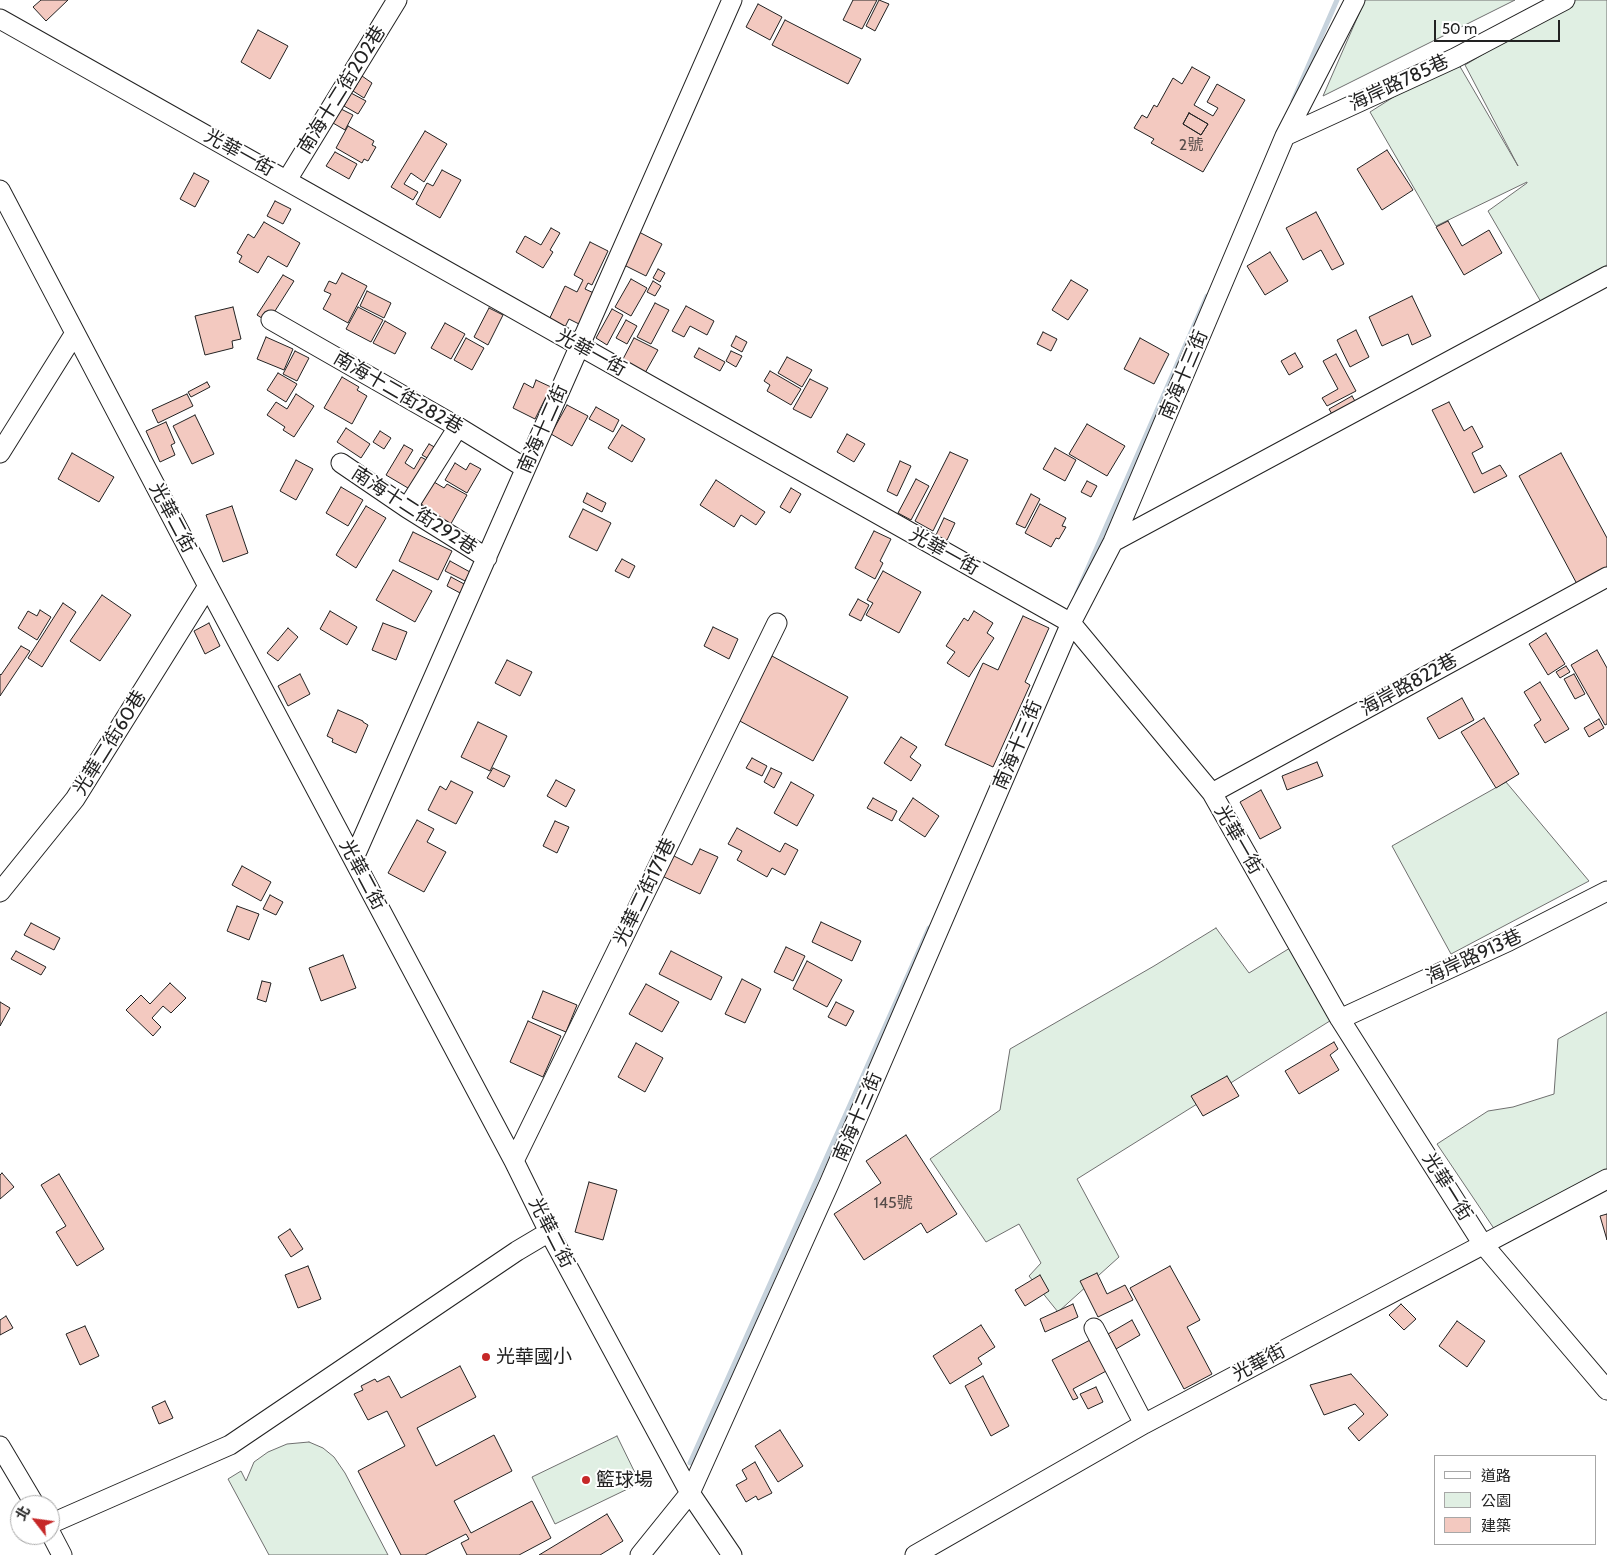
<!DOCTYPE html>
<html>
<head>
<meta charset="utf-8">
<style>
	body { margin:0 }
	#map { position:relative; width:1607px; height:1555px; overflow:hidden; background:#fff; font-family:Cabin,"Noto Sans TC",sans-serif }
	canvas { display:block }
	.legend { position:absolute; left:1434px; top:1455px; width:162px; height:90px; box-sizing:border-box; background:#fff; border:1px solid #a7a7a7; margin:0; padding:6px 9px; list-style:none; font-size:15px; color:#222 }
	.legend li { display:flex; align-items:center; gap:10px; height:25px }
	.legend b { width:25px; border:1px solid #a7a7a7 }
	.north { position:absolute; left:10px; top:1495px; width:50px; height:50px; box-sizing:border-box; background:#fff; border:1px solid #a7a7a7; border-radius:50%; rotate:300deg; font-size:14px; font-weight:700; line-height:20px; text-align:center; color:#222 }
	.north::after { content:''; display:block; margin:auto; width:18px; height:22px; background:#c62828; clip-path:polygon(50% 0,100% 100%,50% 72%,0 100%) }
	.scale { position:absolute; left:1434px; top:20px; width:126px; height:22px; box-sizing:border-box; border:2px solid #222; border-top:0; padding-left:6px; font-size:15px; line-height:18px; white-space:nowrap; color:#222; -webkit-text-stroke:4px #fff; paint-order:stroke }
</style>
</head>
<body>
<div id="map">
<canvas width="1607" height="1555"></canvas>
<ul class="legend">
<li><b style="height:6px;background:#fff"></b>道路</li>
<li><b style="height:14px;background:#e0efe3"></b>公園</li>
<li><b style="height:14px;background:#f3c9c0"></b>建築</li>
</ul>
<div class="north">北</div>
<div class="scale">50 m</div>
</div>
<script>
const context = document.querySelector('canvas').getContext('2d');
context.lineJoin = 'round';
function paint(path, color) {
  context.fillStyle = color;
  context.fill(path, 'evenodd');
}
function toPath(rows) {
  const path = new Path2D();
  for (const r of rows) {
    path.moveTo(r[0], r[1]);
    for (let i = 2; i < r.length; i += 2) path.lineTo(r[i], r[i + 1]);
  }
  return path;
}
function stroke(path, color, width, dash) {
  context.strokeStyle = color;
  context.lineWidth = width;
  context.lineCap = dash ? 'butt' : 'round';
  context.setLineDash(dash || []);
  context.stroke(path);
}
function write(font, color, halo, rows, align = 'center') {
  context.font = font + ' Cabin,"Noto Sans TC",sans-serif';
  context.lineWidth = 4;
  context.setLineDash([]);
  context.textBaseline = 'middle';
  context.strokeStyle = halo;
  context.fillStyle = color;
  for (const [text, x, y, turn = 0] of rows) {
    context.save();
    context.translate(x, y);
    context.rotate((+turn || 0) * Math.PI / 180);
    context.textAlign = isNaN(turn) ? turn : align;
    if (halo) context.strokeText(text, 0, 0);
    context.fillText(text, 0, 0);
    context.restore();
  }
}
const green = toPath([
	[1365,0,1515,0,1323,96,1365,0],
	[1574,0,1607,0,1607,265,1541,302,1488,211,1527,183,1527,182,1436,226,1370,112,1455,58,1518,166,1465,65,1574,0],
	[1506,782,1589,881,1451,954,1392,846,1506,782],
	[1216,928,1249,973,1290,948,1333,1019,1077,1179,1119,1257,1058,1312,1029,1276,1041,1263,1019,1224,986,1242,930,1159,1000,1110,1010,1049,1154,966,1216,928],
	[1607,1012,1607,1177,1499,1236,1437,1144,1488,1111,1513,1107,1554,1094,1558,1039,1607,1012],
	[617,1436,640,1483,555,1524,532,1477,617,1436],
	[309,1442,323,1448,334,1457,345,1473,388,1555,269,1555,228,1479,241,1471,246,1481,254,1462,268,1452,287,1444,309,1442]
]);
const stream = toPath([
	[1293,101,1337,0],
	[1077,593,1207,296],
	[690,1463,929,928]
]);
const building = toPath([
	[41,0,68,0,46,21,33,7,41,0],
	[853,0,877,0,862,29,843,20,853,0],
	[879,0,889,4,875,31,866,26,879,0],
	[758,4,782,17,770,40,746,27,758,4],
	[785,20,861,59,848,84,772,45,785,20],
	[258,30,288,46,270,79,241,62,258,30],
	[1192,67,1210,77,1194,105,1213,116,1218,108,1207,102,1217,84,1245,100,1203,172,1151,143,1154,139,1134,128,1142,115,1147,118,1154,105,1157,107,1173,78,1182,84,1192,67],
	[1189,113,1208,124,1201,135,1183,124,1189,113],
	[362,76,372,83,364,98,353,91,362,76],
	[351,93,366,101,358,114,344,106,351,93],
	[341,109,353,115,345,130,333,123,341,109],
	[1189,113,1208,124,1201,135,1183,124,1189,113],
	[348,126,374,141,372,145,376,147,368,161,364,159,362,163,336,148,348,126],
	[425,131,447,144,424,182,411,173,404,184,418,192,413,200,391,187,425,131],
	[1387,150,1413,190,1382,210,1357,169,1387,150],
	[335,152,357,164,349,179,326,166,335,152],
	[442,170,461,180,440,218,416,204,427,183,433,186,442,170],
	[194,173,209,181,195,207,180,199,194,173],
	[275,201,291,209,283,224,267,216,275,201],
	[1316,212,1344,264,1332,270,1321,250,1303,260,1286,228,1316,212],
	[1448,221,1462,246,1489,230,1502,253,1464,275,1436,227,1448,221],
	[264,222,300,243,287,267,268,256,258,273,239,262,242,256,237,253,248,234,254,238,264,222],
	[551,228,560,233,550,250,553,252,543,268,516,252,525,236,541,245,551,228],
	[639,232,662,244,646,276,622,264,639,232],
	[590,242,608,251,592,285,588,283,585,289,596,294,581,325,569,319,563,331,547,324,565,286,577,292,583,280,574,275,590,242],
	[1270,252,1288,281,1265,295,1247,266,1270,252],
	[658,269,665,273,660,282,653,278,658,269],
	[342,273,367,286,348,323,323,309,331,294,324,291,329,281,336,284,342,273],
	[283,275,294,281,268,322,257,315,283,275],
	[631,279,647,288,631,316,615,307,631,279],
	[1071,280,1088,290,1068,320,1052,310,1071,280],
	[653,281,661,286,655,296,647,292,653,281],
	[367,291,391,303,384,318,360,306,367,291],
	[1412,296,1431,336,1412,345,1408,334,1382,346,1369,317,1412,296],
	[655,303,669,310,651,344,637,337,655,303],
	[686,306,714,321,707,335,690,326,684,337,672,331,686,306],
	[233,307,241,339,232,341,233,348,205,355,195,316,233,307],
	[358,307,383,320,371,342,346,329,358,307],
	[489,308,503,315,488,345,474,337,489,308],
	[612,309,623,315,607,345,596,338,612,309],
	[626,320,637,326,627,344,616,338,626,320],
	[385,321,406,333,395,354,373,343,385,321],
	[445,323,465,334,451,359,431,348,445,323],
	[1356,330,1369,357,1350,367,1337,340,1356,330],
	[1043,332,1057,339,1051,351,1037,344,1043,332],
	[736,336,747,342,742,352,731,346,736,336],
	[266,337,293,349,284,370,257,359,266,337],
	[466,338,484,348,472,370,454,360,466,338],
	[634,338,658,350,645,373,622,361,634,338],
	[1140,338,1169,354,1154,384,1124,369,1140,338],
	[699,348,725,362,720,371,694,357,699,348],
	[295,351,309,358,297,381,283,374,295,351],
	[731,351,742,356,736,367,726,361,731,351],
	[1295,353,1303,367,1289,375,1281,361,1295,353],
	[1336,354,1356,391,1327,406,1322,398,1338,389,1323,361,1336,354],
	[787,357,812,370,802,387,778,373,787,357],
	[770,371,801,389,791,405,767,391,770,385,764,381,770,371],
	[278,373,297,384,286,402,267,390,278,373],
	[342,377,359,387,357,390,367,396,352,424,324,408,342,377],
	[810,379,828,388,811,418,793,409,810,379],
	[536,380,551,387,535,419,513,408,524,383,533,388,536,380],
	[207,382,210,387,191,397,188,392,207,382],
	[187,394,193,406,158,423,152,410,187,394],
	[296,394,314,406,294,437,283,430,285,427,267,415,276,402,287,409,296,394],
	[1352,396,1359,408,1336,421,1329,409,1352,396],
	[1449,402,1464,431,1472,426,1483,447,1472,453,1482,474,1500,465,1507,476,1474,493,1432,410,1449,402],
	[567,405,588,416,572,446,551,434,567,405],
	[596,407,619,420,613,432,589,419,596,407],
	[195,415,214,454,192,464,173,426,195,415],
	[166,422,175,443,171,445,175,455,160,462,146,431,166,422],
	[1087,424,1125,446,1107,476,1069,454,1087,424],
	[622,425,645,439,632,462,608,448,622,425],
	[346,428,370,444,361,458,337,442,346,428],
	[380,431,391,438,384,449,373,442,380,431],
	[847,434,865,444,854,462,837,452,847,434],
	[429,444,438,449,431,460,422,455,429,444],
	[404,445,413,450,405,463,414,469,421,457,430,462,413,491,386,475,404,445],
	[1055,448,1076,460,1065,481,1043,469,1055,448],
	[950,452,968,460,933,531,915,521,950,452],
	[72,453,114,477,99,502,58,479,72,453],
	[1561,453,1607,538,1607,567,1577,584,1519,476,1561,453],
	[296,460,313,469,296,500,280,491,296,460],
	[900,461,911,466,897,496,887,491,900,461],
	[455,463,466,470,470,463,481,469,467,493,445,480,455,463],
	[916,479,929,486,911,520,898,513,916,479],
	[716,480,765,512,756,525,741,515,734,527,700,505,716,480],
	[1087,481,1097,486,1091,497,1081,492,1087,481],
	[434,482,444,488,447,484,467,495,448,529,427,518,431,510,421,504,434,482],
	[341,487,363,500,348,526,326,513,341,487],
	[791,488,801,494,790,513,780,507,791,488],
	[587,493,606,503,602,512,583,502,587,493],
	[1031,494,1040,499,1025,528,1016,524,1031,494],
	[1040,504,1066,518,1062,526,1066,527,1059,539,1056,538,1051,547,1025,533,1040,504],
	[232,506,248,553,223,562,206,515,232,506],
	[366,506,386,518,356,568,336,555,366,506],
	[583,509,611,523,597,551,569,537,583,509],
	[944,518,955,523,947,540,936,535,944,518],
	[874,531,891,539,880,561,883,563,875,579,855,568,874,531],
	[413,532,452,551,438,580,399,561,413,532],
	[622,559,635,566,629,578,615,571,622,559],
	[450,561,470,572,465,581,445,571,450,561],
	[393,570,432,591,415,622,376,600,393,570],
	[883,571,921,592,899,633,866,615,873,603,867,600,883,571],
	[451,577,466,585,462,594,447,586,451,577],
	[102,595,131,615,100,661,70,641,102,595],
	[858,599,869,605,861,621,849,615,858,599],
	[63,603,76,612,42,667,28,658,63,603],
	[40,610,51,617,37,640,18,628,28,611,37,616,40,610],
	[330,611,357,627,347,645,320,629,330,611],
	[974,611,993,623,987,633,994,638,969,677,947,663,955,652,946,646,964,618,968,621,974,611],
	[1023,616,1049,628,1025,682,1030,685,993,767,945,745,983,663,998,670,1023,616],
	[209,623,220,646,205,654,194,631,209,623],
	[383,623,407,632,396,660,372,650,383,623],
	[713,627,738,639,729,659,704,646,713,627],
	[288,628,298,637,278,661,267,653,288,628],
	[1546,633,1565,664,1548,675,1529,644,1546,633],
	[21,646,30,651,0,696,0,674,1,675,21,646],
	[1597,650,1607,668,1607,724,1605,725,1571,665,1597,650],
	[772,656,848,697,813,761,738,720,772,656],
	[507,660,532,672,520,696,495,683,507,660],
	[1566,666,1570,672,1560,678,1556,672,1566,666],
	[300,674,310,694,288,706,278,686,300,674],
	[1574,674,1585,694,1575,699,1564,679,1574,674],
	[1540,682,1569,729,1545,743,1534,725,1541,720,1524,692,1540,682],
	[1462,698,1474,720,1439,739,1427,718,1462,698],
	[338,710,363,721,363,722,368,725,356,753,332,742,333,739,327,736,338,710],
	[1484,718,1519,774,1496,788,1461,732,1484,718],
	[1599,719,1604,728,1589,737,1584,728,1599,719],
	[478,722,507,736,490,771,461,757,478,722],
	[901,737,917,747,910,757,921,765,911,781,884,763,901,737],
	[752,758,767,766,762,776,746,768,752,758],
	[1317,762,1323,776,1287,790,1282,776,1317,762],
	[493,768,510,776,504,787,487,778,493,768],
	[771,768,782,773,774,788,764,782,771,768],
	[556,780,575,790,566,807,547,796,556,780],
	[451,781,473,792,456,824,428,810,440,786,446,790,451,781],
	[791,782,814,795,797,826,774,813,791,782],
	[1261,790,1281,828,1260,839,1240,802,1261,790],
	[873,798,897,811,892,821,867,808,873,798],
	[913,798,939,816,925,837,899,820,913,798],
	[417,820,434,829,427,842,446,852,424,892,388,873,417,820],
	[555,821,569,827,557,853,543,846,555,821],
	[737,828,780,852,785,843,798,850,785,875,772,868,767,877,737,860,742,851,728,844,737,828],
	[700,849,718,857,700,894,660,875,670,854,692,865,700,849],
	[242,866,271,882,261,901,232,885,242,866],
	[270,895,283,902,276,915,263,909,270,895],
	[237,906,259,914,249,940,227,931,237,906],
	[821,922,861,941,852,961,812,942,821,922],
	[31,923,60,938,54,950,24,935,31,923],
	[786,947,805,956,793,981,774,972,786,947],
	[16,951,46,967,41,975,11,959,16,951],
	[671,951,722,977,711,1000,659,974,671,951],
	[343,955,356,988,321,1001,309,968,343,955],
	[807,961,842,980,827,1007,793,989,807,961],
	[742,979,761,989,745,1023,725,1014,742,979],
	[262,981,271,983,266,1002,257,999,262,981],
	[170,983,186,998,171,1013,163,1006,152,1018,161,1027,153,1036,126,1010,141,995,150,1004,170,983],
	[646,984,679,1002,662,1032,629,1014,646,984],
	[543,991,577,1005,566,1032,532,1018,543,991],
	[0,1002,10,1008,0,1026,0,1002],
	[836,1002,854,1011,846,1026,828,1017,836,1002],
	[528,1021,561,1036,543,1077,510,1062,528,1021],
	[1334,1042,1338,1049,1330,1055,1339,1070,1299,1094,1285,1071,1334,1042],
	[636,1043,663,1058,645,1092,618,1077,636,1043],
	[1227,1076,1239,1096,1203,1116,1191,1096,1227,1076],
	[906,1135,957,1214,927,1233,921,1223,864,1260,834,1214,881,1183,866,1161,906,1135],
	[2,1173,14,1187,0,1199,0,1175,2,1173],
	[59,1174,104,1249,77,1266,56,1232,66,1226,41,1185,59,1174],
	[589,1182,617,1190,603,1240,575,1232,589,1182],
	[1607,1214,1607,1240,1600,1216,1607,1214],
	[290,1229,303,1249,291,1257,278,1237,290,1229],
	[308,1266,321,1299,298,1308,285,1275,308,1266],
	[1170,1266,1200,1320,1187,1327,1212,1374,1184,1389,1130,1288,1170,1266],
	[1097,1273,1107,1294,1125,1285,1133,1300,1098,1317,1080,1281,1097,1273],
	[1040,1275,1049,1291,1025,1306,1015,1290,1040,1275],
	[1073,1304,1078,1317,1045,1332,1040,1319,1073,1304],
	[1401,1304,1416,1319,1404,1330,1389,1315,1401,1304],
	[6,1316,13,1328,0,1335,0,1320,6,1316],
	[1132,1320,1140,1335,1116,1349,1108,1334,1132,1320],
	[1457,1321,1485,1341,1467,1367,1439,1346,1457,1321],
	[981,1325,995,1347,978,1358,982,1364,950,1384,933,1356,981,1325],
	[85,1326,99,1356,80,1365,66,1334,85,1326],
	[1092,1339,1108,1370,1073,1389,1078,1398,1073,1400,1052,1360,1092,1339],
	[460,1366,476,1397,417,1428,436,1466,494,1435,512,1471,454,1501,471,1533,532,1501,551,1538,519,1555,467,1555,461,1543,469,1539,466,1534,425,1555,401,1555,358,1471,405,1446,387,1411,368,1420,354,1394,363,1390,361,1386,375,1379,377,1382,389,1376,401,1398,460,1366],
	[1351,1374,1388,1415,1359,1441,1348,1428,1364,1414,1355,1404,1324,1415,1310,1385,1351,1374],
	[983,1376,1009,1426,991,1436,965,1386,983,1376],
	[1096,1387,1103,1402,1088,1409,1080,1394,1096,1387],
	[165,1401,173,1418,159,1424,152,1407,165,1401],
	[780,1430,803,1466,778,1482,755,1446,780,1430],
	[755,1462,772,1493,758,1500,756,1496,746,1502,736,1485,747,1479,742,1470,755,1462],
	[607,1514,623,1541,600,1555,539,1555,607,1514]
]);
const minor = toPath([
	[0,19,1071,623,1212,793,1340,1019,1482,1243,1607,1390],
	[1285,136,1455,58,1565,0],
	[287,180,397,0],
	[0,190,208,586,514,1161,549,1232,690,1493,732,1555],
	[271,320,458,427,525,468],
	[0,453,75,333],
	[341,463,407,508,487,558],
	[407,508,458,427],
	[1113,542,1607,276],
	[1212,793,1607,577],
	[354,858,732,0],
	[0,892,75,799,208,586],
	[1340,1019,1509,941,1607,891],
	[514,1161,777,623],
	[1094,1328,1144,1424],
	[0,1446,35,1505],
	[50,1524,230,1445,517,1251,549,1232],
	[50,1532,62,1555],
	[640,1555,690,1493,829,1184,1071,623,1113,542,1285,136,1355,0],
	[915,1555,1144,1424,1607,1179]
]);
const markers = [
	[486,1357,5,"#c62828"],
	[586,1480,5,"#c62828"]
];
const numberNames = [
	["2號",1191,145],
	["145號",893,1203]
];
const streetNames = [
	["海岸路785巷",1399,83,-25],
	["南海十二街202巷",342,90,-58],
	["光華一街",239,153,29],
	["光華一街",591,353,29],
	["南海十三街",1184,375,-67],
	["南海十二街282巷",398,393,30],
	["南海十二街",543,429,-66],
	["南海十二街292巷",414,511,33],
	["光華二街",172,518,62],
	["光華一街",944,552,29],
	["海岸路822巷",1409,685,-29],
	["光華二街60巷",110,743,-58],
	["南海十三街",1018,745,-67],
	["光華一街",1238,840,60],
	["光華二街",362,875,62],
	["光華二街171巷",645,892,-64],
	["海岸路913巷",1474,957,-25],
	["南海十三街",858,1117,-67],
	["光華一街",1447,1187,58],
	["光華二街",551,1233,63],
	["光華街",1259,1363,-28]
];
const poiNames = [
	["光華國小",496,1357],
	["籃球場",596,1480]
];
paint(green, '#e0efe3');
stroke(green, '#6f6f6f', 1);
stroke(stream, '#c7d3dd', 5);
paint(building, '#f3c9c0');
stroke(building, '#222', 1);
stroke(minor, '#222', 21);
stroke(minor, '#fff', 19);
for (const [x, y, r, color] of markers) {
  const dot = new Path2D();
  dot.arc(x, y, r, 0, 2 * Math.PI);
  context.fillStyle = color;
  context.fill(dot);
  stroke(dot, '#fff', 2);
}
write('16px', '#564c4a', null, numberNames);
write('19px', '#222', '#fff', streetNames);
write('19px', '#222', '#fff', poiNames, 'left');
</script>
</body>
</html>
